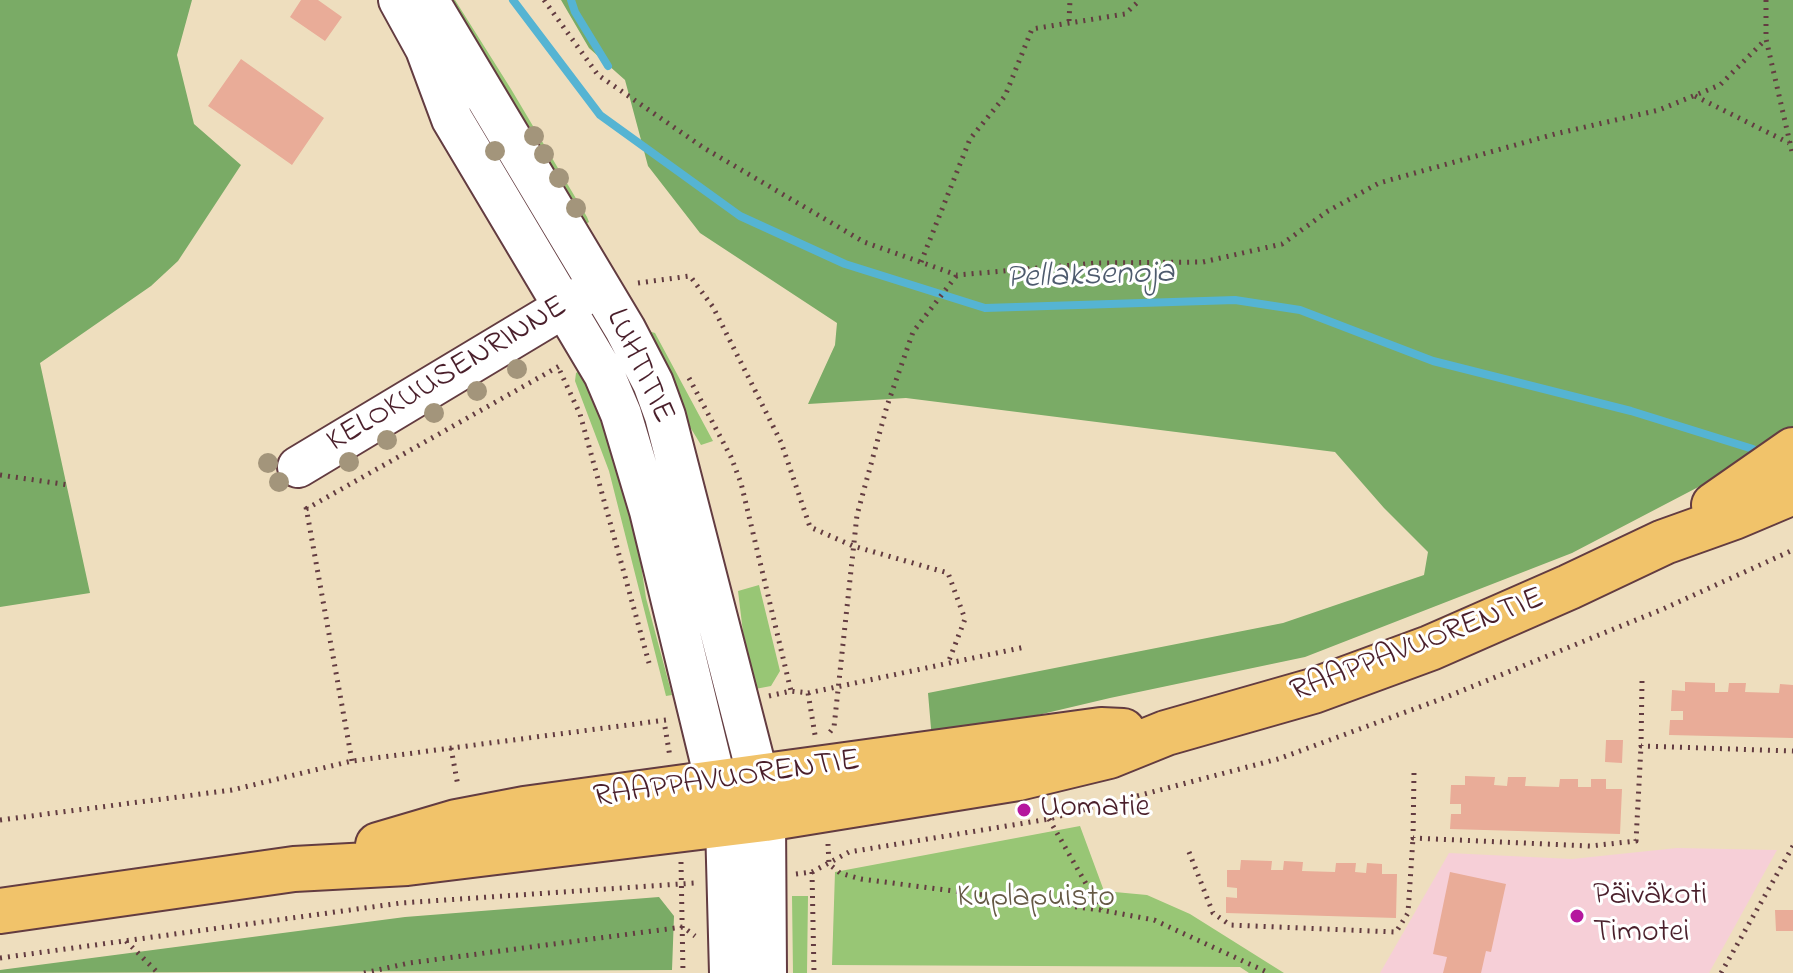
<!DOCTYPE html>
<html>
<head>
<meta charset="utf-8">
<style>
	body { margin:0 }
	canvas { display:block; background:#eedebe }
</style>
</head>
<body>
<canvas width="1793" height="973"></canvas>
<script>
const context = document.querySelector('canvas').getContext('2d');
context.lineJoin = 'round';
function paint(path, color) {
  context.fillStyle = color;
  context.fill(path, 'evenodd');
}
function toPath(rows) {
  const path = new Path2D();
  for (const r of rows) {
    path.moveTo(r[0], r[1]);
    for (let i = 2; i < r.length; i += 2) path.lineTo(r[i], r[i + 1]);
  }
  return path;
}
function stroke(path, color, width, dash) {
  context.strokeStyle = color;
  context.lineWidth = width;
  context.lineCap = dash ? 'butt' : 'round';
  context.setLineDash(dash || []);
  context.stroke(path);
}
function write(font, color, halo, rows, align = 'center') {
  context.font = font + ' "Indie Flower",sans-serif';
  context.lineWidth = 6;
  context.setLineDash([]);
  context.textBaseline = 'middle';
  context.strokeStyle = halo;
  context.fillStyle = color;
  for (const [text, x, y, turn = 0] of rows) {
    context.save();
    context.translate(x, y);
    context.rotate((+turn || 0) * Math.PI / 180);
    context.textAlign = isNaN(turn) ? turn : align;
    if (halo) context.strokeText(text, 0, 0);
    context.fillText(text, 0, 0);
    context.restore();
  }
}
const built = toPath([
	[1677,848,1777,850,1709,973,1380,973,1449,853,1572,859]
]);
const green = toPath([
	[442,0,455,0,511,89,587,217,589,222,581,227],
	[648,331,655,333,713,441,701,445,673,399],
	[581,370,625,458,646,598,672,695,666,696,609,471,575,381,576,373],
	[759,585,780,671,771,686,750,690,738,591],
	[1080,826,1104,891,1147,895,1190,914,1284,973,1249,973,1240,967,832,965,835,872],
	[792,896,808,896,807,973,793,973]
]);
const forest = toPath([
	[0,0,192,0,177,55,194,124,241,165,178,261,151,286,40,363,90,593,0,607],
	[561,0,1793,0,1793,432,1773,448,1572,553,1305,657,1110,698,932,740,928,693,1283,623,1424,575,1428,552,1384,508,1335,452,906,398,808,404,835,345,837,323,700,233,648,166,625,80,589,48],
	[659,897,674,916,672,970,0,973,0,970,405,917]
]);
const stream = toPath([
	[513,0,600,115,740,216,845,264,985,308,1235,300,1300,310,1433,361,1631,411,1753,449],
	[571,0,575,12,608,66]
]);
const building = toPath([
	[301,0,318,0,342,17,325,41,290,17],
	[241,59,324,118,292,165,208,106],
	[1685,682,1715,683,1715,692,1728,692,1729,683,1746,683,1745,692,1779,693,1780,684,1793,685,1793,738,1669,735,1670,720,1683,720,1683,711,1671,711,1672,690,1685,691],
	[1606,740,1623,740,1622,763,1605,762],
	[1465,776,1495,777,1494,785,1507,786,1508,777,1526,777,1525,786,1559,787,1560,779,1578,779,1578,787,1591,787,1591,779,1606,779,1606,789,1622,789,1620,834,1450,829,1451,814,1461,814,1461,804,1450,804,1451,785,1465,785],
	[1241,860,1272,861,1271,870,1283,870,1284,861,1303,862,1302,871,1335,872,1336,863,1356,863,1355,872,1366,873,1367,863,1382,864,1382,874,1397,874,1396,918,1226,913,1226,897,1237,898,1237,888,1227,887,1227,870,1240,870],
	[1450,872,1506,884,1491,952,1486,951,1481,973,1443,973,1447,957,1433,954],
	[1775,910,1793,910,1793,931,1776,931]
]);
const path = toPath([
	[544,0,598,75,704,148,864,242,957,275,1097,263,1203,262,1282,244,1328,211,1379,183,1555,134,1659,110,1720,85,1766,39],
	[1766,0,1766,39,1793,156],
	[1069,21,1070,0],
	[1695,96,1789,143],
	[921,262,970,139,1005,96,1032,29,1125,14,1140,0],
	[638,283,690,276,713,307,781,442,810,527,853,546,948,573,965,619,948,663],
	[560,371,580,414,649,663],
	[689,378,731,457,741,483,791,691],
	[0,475,69,485],
	[306,507,352,761],
	[306,509,563,364],
	[1642,681,1641,746,1793,751],
	[808,693,1025,647],
	[769,696,791,691,808,693,815,735],
	[665,727,670,757],
	[830,732,834,727,857,515,887,406,913,332,957,275],
	[451,748,458,786],
	[1414,773,1413,838,1590,846,1636,841,1641,746],
	[1049,819,1101,910],
	[0,820,232,790,352,761,666,720],
	[828,844,829,864,840,873,861,879,1101,910,1154,920,1269,973],
	[1189,852,1213,913,1230,925,1396,932,1408,913,1413,838],
	[681,862,683,973],
	[812,872,814,973],
	[796,874,812,872,849,852,1049,819,1278,759,1444,698,1663,609,1793,550],
	[126,941,158,973],
	[0,958,401,903,695,883],
	[364,973,409,963,683,927,695,936],
	[1721,973,1793,846]
]);
const minor = toPath([
	[399,0,426,49,452,119,604,374,621,414,650,511,726,824,730,973],
	[428,0,625,329,653,383,665,416,758,777,765,819,766,973],
	[298,467,586,294]
]);
const major = toPath([
	[1714,505,1793,450],
	[378,845,456,822,524,809,1101,730,1123,731],
	[0,911,294,869,407,863,765,819,1018,778,1109,756,1166,733,1313,691,1430,648,1569,587,1664,542,1734,517,1793,492]
]);
const trees = [
	[534,136],
	[495,151],
	[544,154],
	[559,178],
	[576,208],
	[517,369],
	[477,391],
	[434,413],
	[387,440],
	[349,462],
	[268,463],
	[279,482]
];
const markers = [
	[1024,810,8,"#b5179e"],
	[1577,916,8,"#b5179e"]
];
const streetNames = [
	["LUHTITIE",638,367,65],
	["KELOKUUSENRINNE",448,376,-31],
	["RAAPPAVUORENTIE",1418,647,-21],
	["RAAPPAVUORENTIE",727,781,-8]
];
const poiNames = [
	["Uomatie",1040,810],
	["Päiväkoti",1593,898],
	["Timotei",1593,935]
];
const parkNames = [
	["Kuplapuisto",1036,900]
];
const waterNames = [
	["Pellaksenoja",1090,278,-2]
];
paint(built, '#f6cfd7');
paint(green, '#98c675');
paint(forest, '#7aab66');
stroke(stream, '#55b4d3', 8);
paint(building, '#e9ac98');
stroke(minor, '#633c41', 44);
stroke(major, '#633c41', 48);
stroke(path, '#633c41', 5, [2, 6]);
stroke(minor, '#fff', 40);
stroke(major, '#f1c36a', 44);
context.fillStyle = '#a3957b';
for (const [x, y] of trees) {
  context.beginPath();
  context.arc(x, y, 10, 0, 2 * Math.PI);
  context.fill();
}
for (const [x, y, r, color] of markers) {
  const dot = new Path2D();
  dot.arc(x, y, r, 0, 2 * Math.PI);
  context.fillStyle = color;
  context.fill(dot);
  stroke(dot, '#fff', 3);
}
write('32px', '#4a1f2b', '#fff', streetNames);
write('32px', '#4a1f2b', '#fff', poiNames, 'left');
write('32px', '#655945', '#fff', parkNames);
write('italic 34px', '#4e5b6e', '#fff', waterNames);
</script>
</body>
</html>
